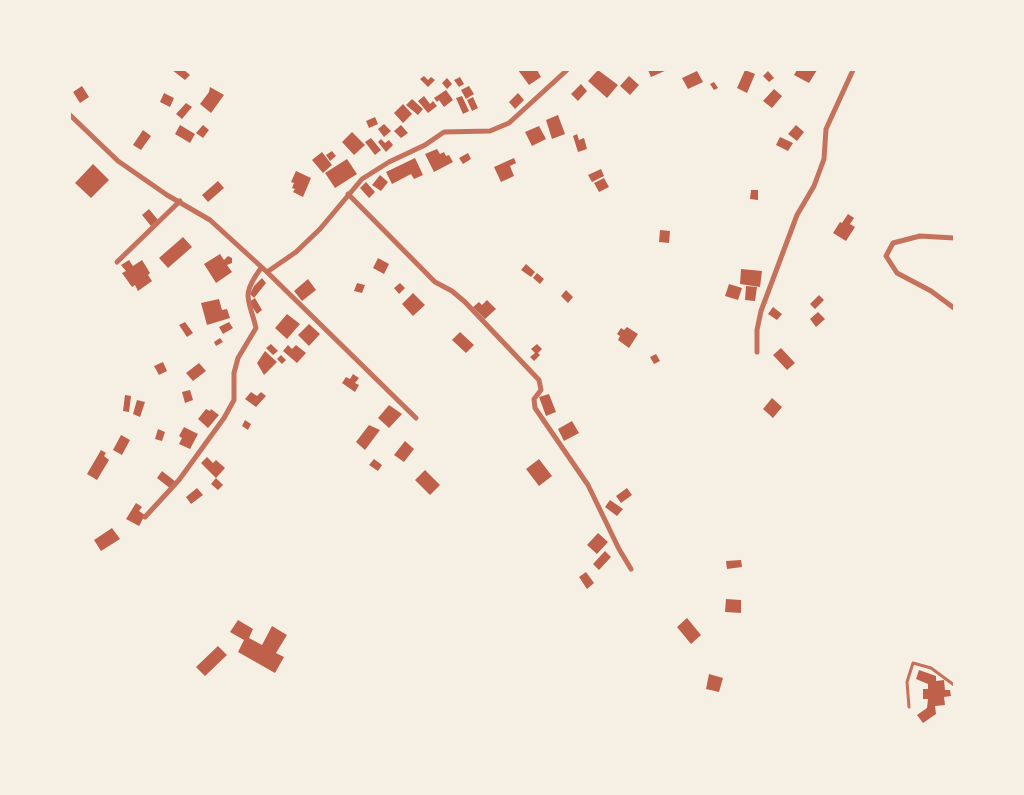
<!DOCTYPE html>
<html>
<head>
<meta charset="utf-8">
<style>
	body { margin:0 }
	#map { position:relative; width:1024px; height:795px; overflow:hidden; background:#f6efe4; font-family:"Public Sans",sans-serif }
	canvas { display:block }
	.frame { position:absolute; inset:0; border:71px solid #f6efe4; pointer-events:none }
</style>
</head>
<body>
<div id="map">
<canvas width="1024" height="795"></canvas>
<div class="frame"></div>
</div>
<script>
const ctx = document.querySelector('canvas').getContext('2d');
ctx.lineJoin = 'round';
function fill(path, color) { ctx.fillStyle = color; ctx.fill(path, 'evenodd'); }
function strokePath(path, color, width, dash) { ctx.strokeStyle = color; ctx.lineWidth = width; ctx.lineCap = dash ? 'butt' : 'round'; ctx.setLineDash(dash || []); ctx.stroke(path); }
fill(new Path2D(`
	M172,70H184L190,75L185,80Z
	M518,70H537L541,77L529,85Z
	M598,70L618,85L607,98L588,81Z
	M648,70H667L651,77Z
	M745,70L755,74L747,93L737,88Z
	M797,70H817L809,83L794,75Z
	M697,71L703,82L688,89L682,78Z
	M768,71L774,78L769,82L763,76Z
	M424,76L428,80L431,77L435,80L428,87L420,79Z
	M629,76L639,85L630,95L620,86Z
	M460,77L464,84L459,87L454,80Z
	M447,78L452,84L447,89L442,83Z
	M714,82L718,88L714,90L710,84Z
	M581,84L587,91L578,101L571,94Z
	M82,86L89,97L80,103L73,92Z
	M469,86L474,94L466,99L461,90Z
	M210,87L224,95L211,113L200,104L209,92Z
	M774,89L782,96L772,108L763,101Z
	M446,90L453,100L444,107L439,100L437,102L434,98Z
	M164,93L174,98L170,107L160,102Z
	M518,93L524,100L515,109L509,102Z
	M424,96L430,104L433,101L437,106L428,113L418,101Z
	M462,96L469,111L463,114L456,98Z
	M473,97L478,108L472,111L467,100Z
	M412,99L423,109L418,115L406,105Z
	M186,103L192,107L182,119L176,114Z
	M403,104L412,114L403,123L394,113Z
	M558,115L565,134L552,139L546,120Z
	M375,117L378,124L369,128L366,121Z
	M384,124L391,131L384,137L378,129Z
	M180,125L195,134L190,143L175,134Z
	M203,125L209,130L203,138L196,133Z
	M401,125L408,133L401,138L394,131Z
	M796,125L804,132L797,141L788,134Z
	M539,126L546,139L532,146L525,132Z
	M143,130L151,136L141,150L133,145Z
	M352,132L365,145L354,155L342,142Z
	M577,134L579,140L584,138L587,149L578,152L573,136Z
	M780,137L793,143L788,151L776,145Z
	M371,138L381,150L375,155L365,142Z
	M381,139L385,143L389,140L393,145L386,152L378,142Z
	M437,149L440,154L444,152L446,156L449,155L453,162L434,172L425,154Z
	M332,151L336,156L330,161L326,155Z
	M322,152L332,165L323,173L312,160Z
	M468,153L471,159L463,164L459,158Z
	M415,158L423,175L414,179L411,174L392,184L386,172Z
	M514,158L516,163L510,166L514,176L501,182L494,167Z
	M347,159L357,174L335,188L325,173Z
	M93,164L109,180L91,198L75,183Z
	M601,169L604,176L592,182L588,175Z
	M296,171L311,178L303,197L293,192L295,189L292,188L294,183L291,182Z
	M380,175L388,182L381,191L372,185Z
	M604,178L609,187L599,192L594,183Z
	M218,181L224,188L208,202L202,195Z
	M366,182L375,192L369,198L360,188Z
	M751,190H758V200L750,199Z
	M149,209L158,220L151,226L142,215Z
	M848,214L854,218L850,224L855,227L846,241L833,233L840,222L842,223Z
	M660,230L670,231L669,243L659,242Z
	M183,237L192,247L168,268L159,258Z
	M220,254L224,260L228,256L232,258V263L227,265L232,272L216,283L204,264Z
	M378,258L389,264L384,274L373,268Z
	M129,260L133,266L142,260L150,273L148,275L152,281L138,291L135,285L132,287L122,273L126,271L121,265Z
	M526,264L535,272L531,277L521,270Z
	M741,269L762,271L760,287L740,284Z
	M537,273L544,279L540,284L533,278Z
	M262,278L266,283L254,298L250,294L254,286Z
	M308,279L316,290L302,301L294,291Z
	M357,283L365,285L362,293L354,291Z
	M400,283L405,288L399,294L394,288Z
	M729,284L742,288L738,300L725,296Z
	M746,286L757,287L755,301L745,300Z
	M566,290L573,297L568,303L561,296Z
	M413,293L425,305L413,316L402,304Z
	M819,295L824,300L815,309L810,304Z
	M255,298L262,310L257,314L249,302Z
	M219,299L222,310L227,309L230,318L207,325L201,303Z
	M487,300L496,309L485,319L473,307L479,302L482,305Z
	M773,307L782,314L777,320L768,314Z
	M818,312L825,319L816,327L810,319Z
	M287,314L300,324L287,339L275,328Z
	M185,322L193,333L187,337L179,325Z
	M229,322L233,328L223,334L219,327Z
	M309,324L320,334L309,346L298,335Z
	M627,327L638,334L629,348L618,340L620,336L617,334L621,328L624,330Z
	M460,332L474,345L466,353L452,340Z
	M220,338L223,342L216,346L214,342Z
	M271,344L278,351L273,355L266,348Z
	M537,344L542,349L538,353L540,355L534,361L530,357L535,353L531,349Z
	M288,345L292,349L296,345L306,353L297,363L283,351Z
	M781,348L795,363L787,370L773,355Z
	M265,351L277,362L264,375L257,363Z
	M656,354L660,361L654,364L650,357Z
	M281,355L286,360L282,364L277,359Z
	M163,362L167,371L159,375L154,366Z
	M199,363L206,371L193,381L186,373Z
	M353,374L359,378L355,383L359,385L355,392L342,383L346,377L350,379Z
	M190,390L193,400L185,403L182,392Z
	M251,392L257,396L261,392L266,396L256,407L245,399Z
	M549,394L556,412L546,416L539,397Z
	M125,395L131,396L129,412L123,411Z
	M772,398L782,407L773,418L763,409Z
	M137,400L145,402L140,417L133,414Z
	M389,405L402,414L389,428L378,418Z
	M206,409L210,411L211,409L219,415L208,428L198,419Z
	M245,420L251,424L248,430L242,426Z
	M572,421L579,433L564,441L558,429Z
	M369,425L380,430L365,450L356,442Z
	M184,427L198,434L190,449L179,444L182,438L179,436Z
	M158,429L165,432L162,441L155,439Z
	M121,435L130,440L122,455L113,450Z
	M405,441L414,449L404,462L394,455Z
	M101,450L106,453L104,456L109,460L97,480L87,474Z
	M207,457L213,463L216,460L225,468L216,478L201,463Z
	M374,459L382,465L378,471L369,465Z
	M539,459L552,476L539,486L526,469Z
	M425,470L440,485L430,495L415,480Z
	M162,471L176,482L171,489L157,478Z
	M216,478L223,485L218,490L211,484Z
	M197,488L203,495L191,504L186,497Z
	M627,488L632,495L621,503L616,496Z
	M610,500L623,509L617,516L605,507Z
	M136,503L142,507L139,511L145,515L139,526L126,519Z
	M112,528L120,539L101,551L94,540Z
	M598,533L608,542L597,554L587,545Z
	M605,551L611,557L599,570L593,564Z
	M741,560L742,567L727,569L726,561Z
	M586,572L594,583L587,589L579,577Z
	M726,599L741,600V613L725,612Z
	M687,618L701,635L691,644L677,627Z
	M238,620L253,629L249,638L262,645L272,626L287,635L276,653L284,657L275,673L238,652L244,640L230,632Z
	M218,646L227,655L205,676L196,667Z
	M919,670L936,676V681L944,680L945,690H950L951,696L944,697L945,705L935,706L936,714L923,723L917,715L927,708L928,699H923V689H928V684L916,679Z
	M709,674L723,678L719,692L706,689Z`), '#bf614a');
strokePath(new Path2D(`
	M909,707L907,682L913,663L931,668L954,685`), '#c5725c', 3);
strokePath(new Path2D(`
	M70,115L118,161L167,195L210,220L267,272L416,418
	M348,194L435,282L452,291L465,302L539,380L541,390L534,399L535,408L588,485L619,549L631,569
	M954,238L920,236L893,243L886,256L897,273L931,291L954,308
	M117,262L180,201
	M267,272L296,252L320,229L362,179L389,162L425,145L444,132L490,131L509,123L567,70
	M757,352V330L761,311L797,215L814,186L824,159L826,129L853,70
	M145,517L179,480L224,418L234,400V373L238,358L256,328C249,298 240,297 261,268`), '#c5725c', 5);
</script>
</body>
</html>
